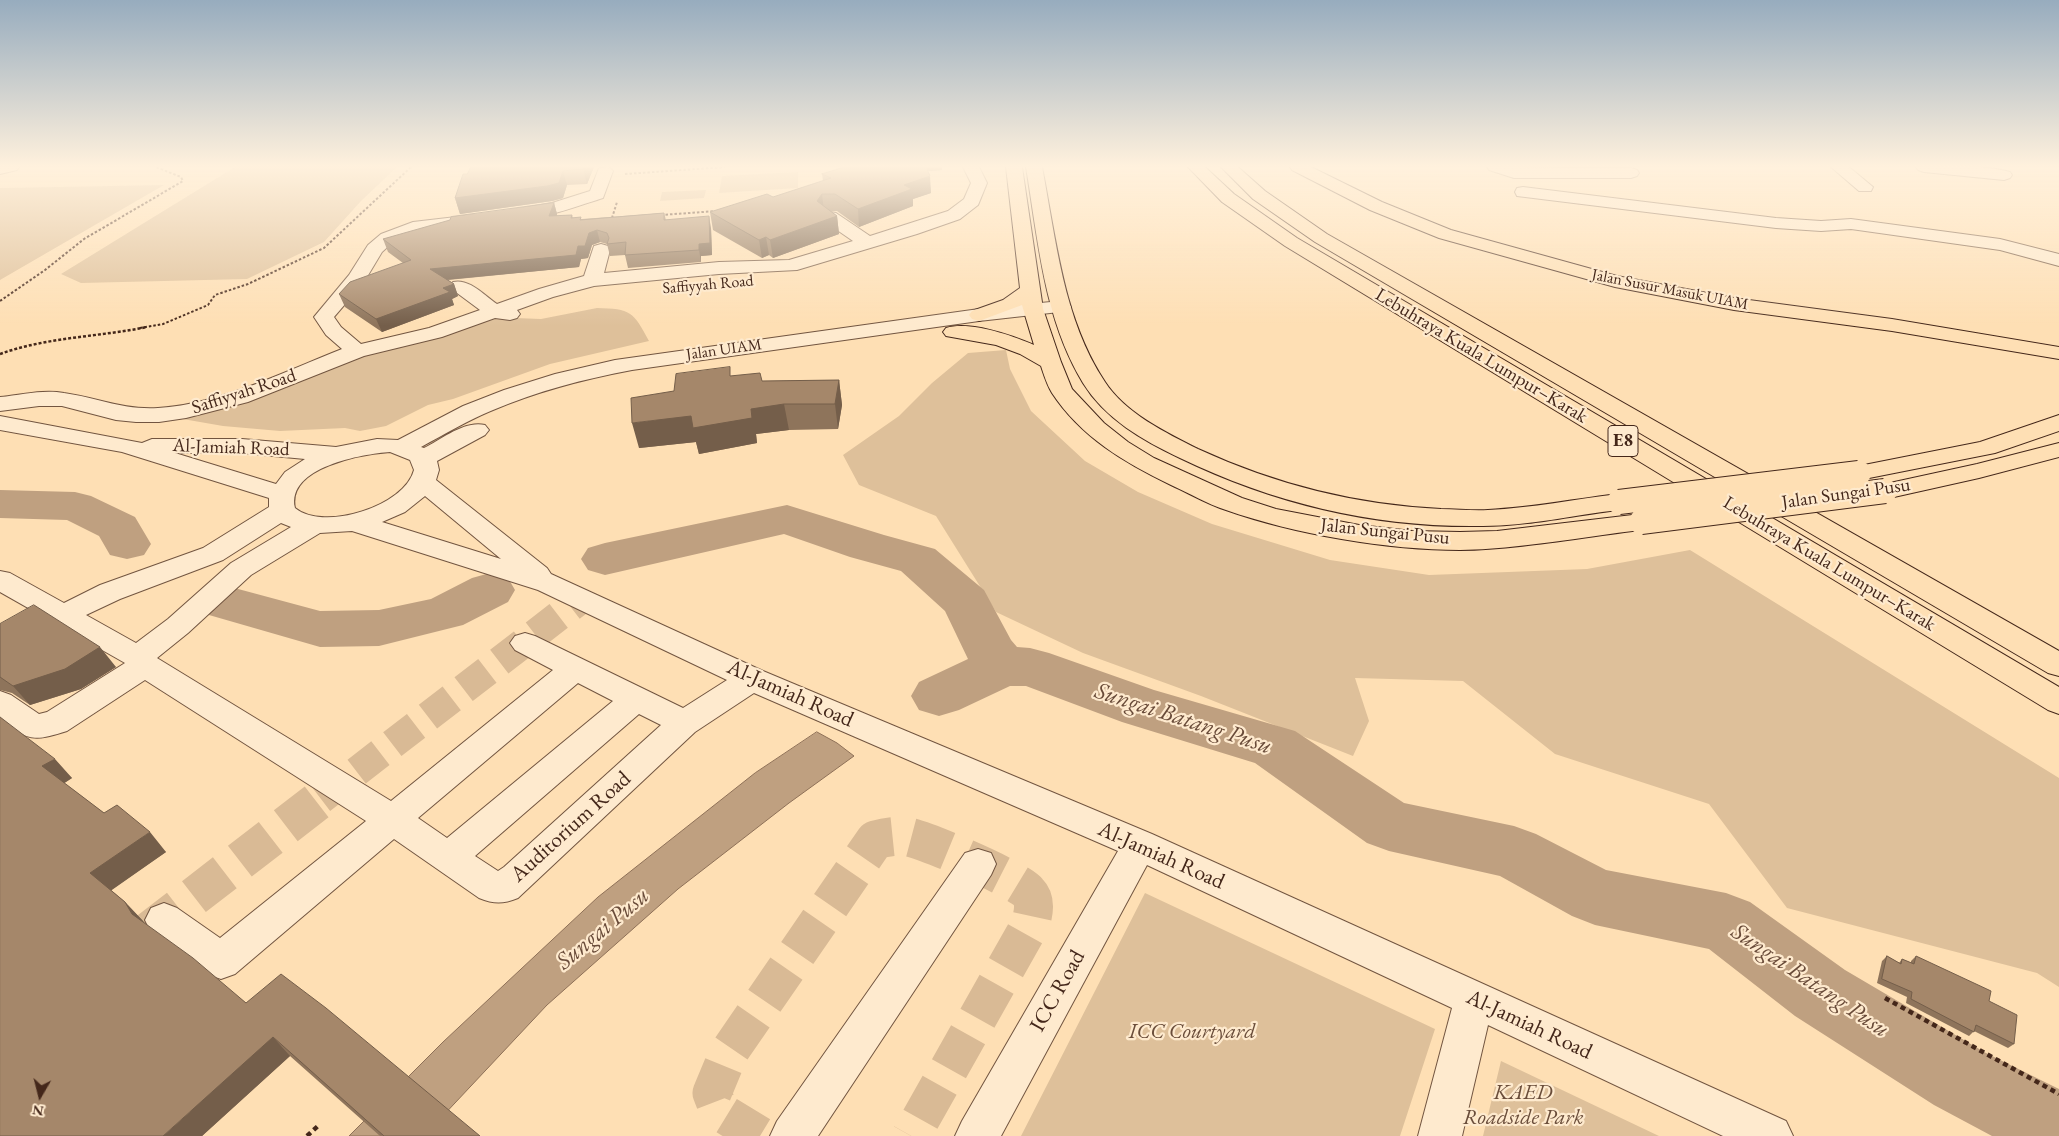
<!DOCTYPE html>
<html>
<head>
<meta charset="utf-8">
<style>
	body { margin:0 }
	#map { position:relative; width:2059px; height:1136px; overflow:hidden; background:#fedfb4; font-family:"EB Garamond",serif }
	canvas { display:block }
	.north { position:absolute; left:15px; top:1071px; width:50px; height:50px; -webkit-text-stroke:4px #feeace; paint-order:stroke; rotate:188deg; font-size:14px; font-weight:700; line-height:20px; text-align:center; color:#44271a }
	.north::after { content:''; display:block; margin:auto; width:18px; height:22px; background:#44271a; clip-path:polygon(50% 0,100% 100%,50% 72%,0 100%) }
</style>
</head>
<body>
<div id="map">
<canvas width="2059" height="1136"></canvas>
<div class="north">N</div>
</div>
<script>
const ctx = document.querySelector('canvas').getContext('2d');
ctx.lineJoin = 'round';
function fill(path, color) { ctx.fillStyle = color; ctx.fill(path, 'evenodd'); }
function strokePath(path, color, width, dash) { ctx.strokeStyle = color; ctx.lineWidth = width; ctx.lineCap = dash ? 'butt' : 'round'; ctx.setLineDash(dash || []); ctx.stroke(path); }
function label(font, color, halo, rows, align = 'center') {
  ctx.font = font + ' "EB Garamond",serif'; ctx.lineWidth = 4.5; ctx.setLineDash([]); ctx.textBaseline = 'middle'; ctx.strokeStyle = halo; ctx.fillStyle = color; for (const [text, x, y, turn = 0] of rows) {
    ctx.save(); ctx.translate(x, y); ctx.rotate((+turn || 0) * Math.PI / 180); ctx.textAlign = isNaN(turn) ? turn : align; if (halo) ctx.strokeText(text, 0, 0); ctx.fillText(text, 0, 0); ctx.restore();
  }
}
fill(new Path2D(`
	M235,167H397L361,201L324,242L247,279L81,283L61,274Z
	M798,172V188L719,193L722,176Z
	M164,185L0,280V188Z
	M706,190L704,198L660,201L662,192Z
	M597,308C631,309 633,311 649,341L550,364L453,399L428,405L386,426L360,431L345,428L280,431L223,426L177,418L358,355L490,317L541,319Z
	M1006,350L1010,369L1031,411L1085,461L1138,492L1212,524L1330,560L1429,575L1587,569L1690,550L2059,778V987L2037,973L1787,908L1709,804L1555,754L1463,681L1355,678L1369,721L1353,756L1201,696L1083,653L996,612L936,516L859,485L843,455L899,416L932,383L968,353Z
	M1145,893L1435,1029L1400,1136H1021Z
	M1501,1061L1659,1136H1483Z`), '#dec09a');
const water = new Path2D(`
	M817,732L837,743L854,756L789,803L678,889L547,1005L424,1136H349L443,1042L598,897L755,773Z`);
fill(water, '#bfa080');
strokePath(water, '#8e7057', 1);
fill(new Path2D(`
	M0,490L75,492L91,496L135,517L151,544L144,555L127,559L110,555L99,536L67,520L0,518Z
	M787,505L884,535L935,549L984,590L1011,640L1017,647L1030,648L1049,653L1154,690L1295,731L1404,803L1514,826L1536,834L1606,870L1726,893L1750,902L1845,970L1986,1053L2059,1089V1136H1992L1934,1105L1795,1016L1709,949L1595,925L1572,916L1500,876L1389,851L1367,843L1255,763L1122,722L1026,686H1010L959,710L939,716L919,710L911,696L919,682L968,659L945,611L901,571L850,557L784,534L605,575L588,570L581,559L588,548L605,543Z
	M490,573L508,578L515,590L508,602L463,625L379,646L320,647L209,615L202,603L209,591L227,586L320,611L379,610L431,599L472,578Z`), '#bfa080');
strokePath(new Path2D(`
	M321,799L582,598`), '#d9ba95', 30, [30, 15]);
strokePath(new Path2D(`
	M148,932L323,797
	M760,1136L719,1111L712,1093L729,1052L875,840C886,837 898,835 909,837C928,841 1017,879 1028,892C1037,901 1033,915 1030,925L911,1136`), '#d9ba95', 39, [39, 19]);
const minor = new Path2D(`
	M0,167H19L17,170L0,174Z
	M609,167L613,171L603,198C580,205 535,223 512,218L509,214L512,210L552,203L590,191L599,168Z
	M963,167H979L987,183L978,205L960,219L917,234L797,270L719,274L594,286L553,297L517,310L520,314L517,318L510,320L495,318L442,337L364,356L248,402L186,418L159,422H136L116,420L62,406H39L0,411V397C21,395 44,389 64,393C99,398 121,410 158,408C218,405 286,371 342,349L326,335L314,317L349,275L368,245L381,234L413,222L473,215L479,216L482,220L479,224L473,225L417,232L393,242L382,252L364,282L334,317L341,327L361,344L429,328L480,310L453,290L450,286L453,282C469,278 484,295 497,304L539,289L584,276L594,246L601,244L608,246L610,250L604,273L719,262L789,260L853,241L824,221L821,217L824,213L830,212L836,213L870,236L948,211L964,199L971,183Z
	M1487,167L1631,168L1637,170L1639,173L1637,176L1631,178H1514L1489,170Z
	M1831,167H1849L1873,187L1871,191H1859Z
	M1916,167C1947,167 1980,164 2010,172L2012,175L2010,178L2004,180L1924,172L1918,170Z
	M1523,187L1776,218L1821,221L1851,219L2000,239L2059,254V266L2000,250L1851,229L1821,231L1776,228L1517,196L1515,192L1517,188Z
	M1061,301L1068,303L1071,307L1068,311L979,321L632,370C584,379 538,391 493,410C468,420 445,434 421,447L424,448C442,439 465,420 485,425L489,430L485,435L437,461L439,470L436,480L547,568L551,574L763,671L1152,834L1786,1121L1793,1136H1723L1488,1025L1462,1136H1418L1452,1008L1147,865L1001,1136H955L962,1121L1118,851L754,693L695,732L518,898C503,904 494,904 479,898L394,839L235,974L221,979L207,974L151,932L145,920L151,908L164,903L177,908L220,938L366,821L145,680L67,731C32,742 30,741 0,719V691L11,695L39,714L47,712L125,663L0,592V571L10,573L64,603L100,585L203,548L269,507V498L122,452L0,430V416L142,443L152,439H242L336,447L377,439L398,440L463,406L504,390L555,374L615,360L979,309ZM390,452L410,460L414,470C405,506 324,532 295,508C286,467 363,454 390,452ZM175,453H242L305,459L285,472L276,484ZM425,496L501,559L382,522L405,512ZM281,523L291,527L231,563L168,619L136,643L86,615L120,599L223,560ZM352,531L538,590L727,680L683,708L535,636L525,633L515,636L510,643L515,650L553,670L391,801L157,658L188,633L251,575L320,533ZM578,683L613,701L447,838L418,818ZM639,714L661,725L504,867L498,871L475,856Z
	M978,849L991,853L996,864L991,875L818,1136H770L777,1121L965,853Z`);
const major = new Path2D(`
	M1006,167H1022L1043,309L1061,362L1072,389L1104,423L1128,442L1154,458L1242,498L1276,509L1359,525L1412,531L1460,532L1497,531L1641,514L1650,516L1654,522L1650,528L1641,530C1581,537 1520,549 1460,550C1388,550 1294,534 1226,510C1207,504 1189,493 1171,485C1125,463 1081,437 1052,393C1047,385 1044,375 1041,366L1020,354L996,345L946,336L943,332L946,328C970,321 1011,335 1034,345L1022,305L979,321L972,319L969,315L972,311L1003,300L1020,288Z
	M1026,167H1042C1056,239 1063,319 1105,382C1125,413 1166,433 1198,449C1276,485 1356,505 1441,509C1457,509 1473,511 1488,510C1532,508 1575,499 1619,494L1628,496L1632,502L1628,508L1619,510C1574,515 1528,526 1483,526C1378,528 1275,504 1180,458C1144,441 1105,419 1083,383C1044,319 1038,240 1026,167Z
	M1290,167H1311L1382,202L1451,230L1617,276L1734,298L1892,319L2059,347V359L1892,331L1734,310L1615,287L1439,238L1370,210L1292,170Z
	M2059,415V431L1995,453L1859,480L1850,478L1847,473L1850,468L1859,466L1980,442Z
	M2059,443V457L1979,478L1885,499L1876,496L1872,491L1876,486L1977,464Z`);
const highway = new Path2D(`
	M1188,167H1205L1234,194L1297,238L2059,687V714L2048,710L1285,246L1222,202Z
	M1221,167H1238L1265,191L1327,234L2059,651V676L2048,673L1315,242L1253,199Z`);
strokePath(minor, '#725540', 2);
strokePath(major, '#44271a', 2);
strokePath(highway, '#44271a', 2);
strokePath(new Path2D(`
	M625,174L725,167
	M661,215L717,211
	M612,218L617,202
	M0,301L45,270L84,239L183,181L181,177L156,167
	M140,328L163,324L208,305L215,295L248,284L324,248L411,167`), '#44271a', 2, [2.5, 2]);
strokePath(new Path2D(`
	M0,354C47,337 98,337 147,327`), '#44271a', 2.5, [3, 2]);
strokePath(new Path2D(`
	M1885,998L2059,1094
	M307,1136L319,1125`), '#44271a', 4.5, [5, 4]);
fill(minor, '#feeace');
fill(major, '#fedfb4');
fill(highway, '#fedfb4');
const majorBridge = new Path2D(`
	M1619,502L1859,473
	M1641,522L1885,491`);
strokePath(majorBridge, '#44271a', 26, []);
strokePath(majorBridge, '#fedfb4', 24);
fill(new Path2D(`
	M594,167L587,184L567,185L563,198L552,201L460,214L455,198L467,174Z
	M845,167H942V170L928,171L931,193L913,199V206L859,227L837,211H831L837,216L839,234L773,258L769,255L762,258L713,230L710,212L773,197L823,181L822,174Z
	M554,203L557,214V216L572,215L573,218L582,219L664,213L666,220L711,228L712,255L701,256V262L628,268L625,255L610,256L607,244L600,242L592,245L588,258L581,259L579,267L448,280L454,284L458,296L452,299L454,305L382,332L345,307L339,294L403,263L388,252L383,239Z
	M731,376L762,381L839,380L842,405L838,429L789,430L756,434L757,443L699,454L696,442L639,448L674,391Z
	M0,624L116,667L81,689L30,705L12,693L0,690Z
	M0,717L72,778L64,783L104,813L166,852L111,890L125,902L143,921L145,924L246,1003L480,1136H380L290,1056L202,1136Z
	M1887,956L1899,963L1902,959L1911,963V961L1916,956L1989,1001L2014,1044L2008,1048L1974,1031L1969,1036L1906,1003L1907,997L1877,983L1882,961Z`), '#8e745b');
fill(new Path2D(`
	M584,167H594L587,184L583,169Z
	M921,167H942V170L921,172Z
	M563,171L567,185L563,198L552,201L460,214L455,198Z
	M930,176L931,193L913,199V206L859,227L858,209L904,185Z
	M822,194L824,211L817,201Z
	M554,203L557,214L552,228L549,216Z
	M709,216L711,228L712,255L701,256V262L699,250V244Z
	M837,216L839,234L773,258L770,240Z
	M597,230L600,242L592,245L588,258L581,259L579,267L434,281L430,269L578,246L589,233Z
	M766,237L769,255L762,258L759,240Z
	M454,284L458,296L452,299L454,305L382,332L376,319L443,288Z
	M839,380L842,405L838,429L835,404Z
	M784,404L789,430L756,434L757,443L699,454L696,442L639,448L632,423Z
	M100,647L116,667L81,689L30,705L13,686Z
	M55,759L72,778L60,786L42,766Z
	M150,832L166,852L109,892L90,873Z
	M125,902L143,921L150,934L132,914Z
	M273,1037L290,1056L202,1136H163Z`), '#745e4a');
const building = new Path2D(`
	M471,167H584L583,169L563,171L559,183L547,186L455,198L463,174H467Z
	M845,167H926L930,176L904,185L912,189L858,209L835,194H822L817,201L837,216L770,240L766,237L759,240L710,212L767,194L773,197L831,178L822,174Z
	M554,203L549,216L572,215L571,218L581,217L580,220L664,213V220L709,216L710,243L699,244V250L625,255L626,242L607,244L609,238L607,233L597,230L589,233L585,246H578L576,255L430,269L454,284L443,288L450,292L376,319L339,294L350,282L411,260L383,239L450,220L451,217Z
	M730,367V376L760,373L762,381L839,380L835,404H784L751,409L752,418L693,428L691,416L632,423L631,398L674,391L676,374Z
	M34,605L100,647L65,669L13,686L0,677V624Z
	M0,717L55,759L42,766L104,813L117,805L150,832L90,873L125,902L132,914L193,958L246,1003L281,974L326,1008L480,1136H384L273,1037L163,1136H0Z
	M1887,956L1901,964L1902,959L1914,964L1916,956L1991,991L1989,1001L2017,1015L2014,1044L1976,1025L1974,1032L1911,999L1912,992L1882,979Z`);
fill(building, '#a5876a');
strokePath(building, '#745e4a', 1);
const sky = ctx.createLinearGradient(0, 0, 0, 326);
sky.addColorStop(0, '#97acbe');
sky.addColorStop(0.51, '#fff1dd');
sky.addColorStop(1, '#fff1dd00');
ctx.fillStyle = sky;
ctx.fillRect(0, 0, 2059, 326);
label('16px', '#44271a', '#feeace', [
	["Saffiyyah Road",708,285,-5],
	["Jalan Susur Masuk UIAM",1670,290,11],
	["Jalan UIAM",724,350,-8]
]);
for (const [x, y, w] of [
	[1623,441,30]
]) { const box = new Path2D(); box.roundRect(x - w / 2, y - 15.5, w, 31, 4); ctx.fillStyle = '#feeace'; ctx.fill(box); strokePath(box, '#44271a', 1); }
label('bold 18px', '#44271a', null, [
	["E8",1623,441]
]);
label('19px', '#44271a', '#feeace', [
	["Lebuhraya Kuala Lumpur–Karak",1481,356,31],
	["Saffiyyah Road",244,392,-18],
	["Al-Jamiah Road",231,448,2],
	["Jalan Sungai Pusu",1846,494,-8],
	["Jalan Sungai Pusu",1385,532,6],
	["Lebuhraya Kuala Lumpur–Karak",1829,564,31]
]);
label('22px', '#44271a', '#feeace', [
	["Al-Jamiah Road",790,694,24],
	["Auditorium Road",571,827,-42],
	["Al-Jamiah Road",1161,856,24],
	["ICC Road",1058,991,-61],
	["Al-Jamiah Road",1529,1025,25]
]);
label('italic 22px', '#6a4d3a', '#feeace', [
	["ICC Courtyard",1192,1032],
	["KAED",1523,1093],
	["Roadside Park",1523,1118]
]);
label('italic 24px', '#694b39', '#feeace', [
	["Sungai Batang Pusu",1183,719,18],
	["Sungai Pusu",603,929,-40],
	["Sungai Batang Pusu",1810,981,34]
]);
</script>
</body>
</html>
